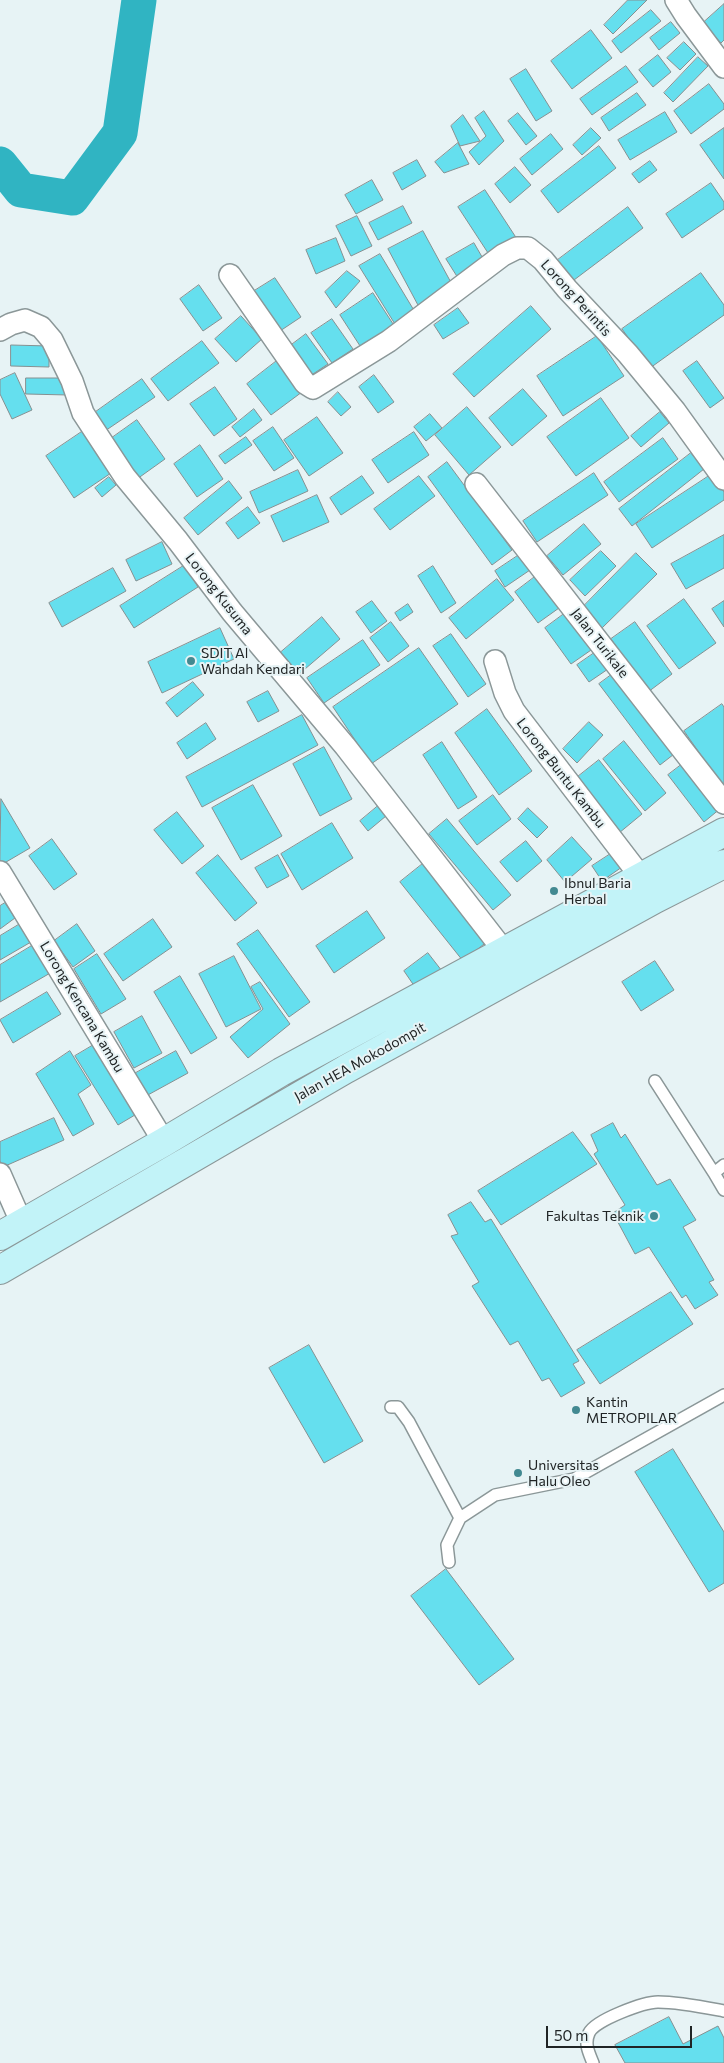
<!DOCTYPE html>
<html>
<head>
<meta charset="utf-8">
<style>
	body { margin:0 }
	#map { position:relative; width:724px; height:2063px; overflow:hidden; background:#e7f3f5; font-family:Commissioner,sans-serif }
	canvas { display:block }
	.scale { position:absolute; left:546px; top:2026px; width:146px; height:22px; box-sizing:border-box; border:2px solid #202425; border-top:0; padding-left:6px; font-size:15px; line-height:18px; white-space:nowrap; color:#202425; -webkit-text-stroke:4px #e7f3f5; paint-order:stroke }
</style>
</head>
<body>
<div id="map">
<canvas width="724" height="2063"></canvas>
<div class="scale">50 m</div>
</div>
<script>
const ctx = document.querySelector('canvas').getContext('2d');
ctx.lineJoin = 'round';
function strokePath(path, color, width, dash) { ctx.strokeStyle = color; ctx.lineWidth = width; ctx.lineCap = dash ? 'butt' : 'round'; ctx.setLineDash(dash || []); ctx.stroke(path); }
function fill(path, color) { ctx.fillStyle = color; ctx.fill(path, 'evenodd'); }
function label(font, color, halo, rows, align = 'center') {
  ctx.font = font + ' Commissioner,sans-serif'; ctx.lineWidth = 4; ctx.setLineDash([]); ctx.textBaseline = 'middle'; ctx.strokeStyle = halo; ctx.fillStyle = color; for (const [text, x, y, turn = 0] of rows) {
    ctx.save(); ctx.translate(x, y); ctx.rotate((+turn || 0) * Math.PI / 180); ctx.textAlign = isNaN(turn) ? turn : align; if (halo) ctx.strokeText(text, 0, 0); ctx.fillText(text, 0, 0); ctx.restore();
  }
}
strokePath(new Path2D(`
	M0,164L21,190L72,198L120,133L139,0`), '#30b4c2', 35);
const building = new Path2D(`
	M628,0H647L613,34L604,25Z
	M724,4V40L721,43L703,23Z
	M651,10L661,21L621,53L612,41Z
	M671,22L680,33L659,50L650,38Z
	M591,30L612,58L572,89L551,61Z
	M684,42L696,54L680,70L667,58Z
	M658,55L671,72L653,87L639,70Z
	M698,57L708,66L673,102L664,93Z
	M626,66L638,82L592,115L580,99Z
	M526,69L552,111L536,121L510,79Z
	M709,84L724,104V109L691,134L674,111Z
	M637,93L646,105L609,131L601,118Z
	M484,111L504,141L479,165L469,152L486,136L475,118Z
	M665,112L677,132L630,160L618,140Z
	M518,113L537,136L526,145L508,121Z
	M463,115L480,141L460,146L451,126Z
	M591,128L601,138L582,155L573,145Z
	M724,128V179L700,145Z
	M551,134L563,149L532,175L520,159Z
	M458,143L469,164L444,173L435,162Z
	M599,146L616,168L558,213L541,191Z
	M417,160L426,176L402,190L393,173Z
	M650,161L657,170L639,183L632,174Z
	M515,167L531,185L510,203L495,184Z
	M372,180L383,200L356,214L345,195Z
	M711,183L724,202V209L682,238L666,214Z
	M485,190L517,239L490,256L458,207Z
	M403,206L412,223L378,240L369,223Z
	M628,207L643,228L570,283L555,262Z
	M357,216L372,246L351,256L336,226Z
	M423,231L454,288L419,307L388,249Z
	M336,238L345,261L316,274L306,250Z
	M474,243L485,262L458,278L446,259Z
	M380,254L418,317L398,329L359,266Z
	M347,271L360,281L336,308L325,292Z
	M701,273L724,305V315L650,368L622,329Z
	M275,278L301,317L277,333L251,293Z
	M199,285L222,318L203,331L180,299Z
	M373,293L395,327L362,349L340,315Z
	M531,306L551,329L474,397L453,374Z
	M458,308L469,323L443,339L434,325Z
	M241,316L262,339L236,362L215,339Z
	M332,319L353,349L332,363L311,333Z
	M306,334L328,364L307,378L286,349Z
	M597,336L624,376L563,416L537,376Z
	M202,341L219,363L168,401L151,379Z
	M11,345L49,346V367L11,366Z
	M278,360L302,392L271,415L247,384Z
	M697,361L724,398L710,408L683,371Z
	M15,373L32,410L12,419L0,394V380Z
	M374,375L394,402L378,413L359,387Z
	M26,378H68V395L26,394Z
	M142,379L155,397L102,433L90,416Z
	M215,387L237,419L214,436L190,404Z
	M523,389L547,416L512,446L489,418Z
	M338,392L351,407L341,416L328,402Z
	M601,398L629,438L576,476L547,437Z
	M467,407L501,447L469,475L435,435Z
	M254,409L262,420L240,437L232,427Z
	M660,412L669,423L641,447L631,436Z
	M430,414L442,428L426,441L414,427Z
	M317,417L343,453L309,476L284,440Z
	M137,420L165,459L137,479L109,440Z
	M273,427L294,458L274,471L253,441Z
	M86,429L114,471L74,498L46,456Z
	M414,432L429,455L388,483L372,460Z
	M246,437L252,445L225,464L219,456Z
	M663,438L678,459L619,502L604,482Z
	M200,445L223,479L197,497L174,464Z
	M691,453L704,469L632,526L619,509Z
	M447,462L512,550L492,565L428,477Z
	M298,470L308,491L259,513L250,492Z
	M594,473L608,495L537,542L523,521Z
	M712,474L724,492V500L652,548L636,524Z
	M362,476L374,493L341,515L330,498Z
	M419,476L435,496L390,530L374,509Z
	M109,477L116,485L102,497L95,488Z
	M229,481L242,498L198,535L184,518Z
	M317,495L329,522L283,542L271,516Z
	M248,507L260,523L238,539L226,523Z
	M584,524L601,544L563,575L547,556Z
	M724,535V568L686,589L671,564Z
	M162,542L172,564L136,581L126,560Z
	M601,551L616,566L585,596L570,580Z
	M522,553L533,568L505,587L495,571Z
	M636,553L657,574L601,629L581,609Z
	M185,565L198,587L134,628L120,606Z
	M433,566L456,603L441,613L418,576Z
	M113,568L126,591L62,627L49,603Z
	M536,576L559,608L538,623L515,592Z
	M497,579L514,600L466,639L449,618Z
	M684,599L716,643L679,669L647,626Z
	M372,601L387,621L371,633L356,612Z
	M724,601V627L712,609Z
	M408,604L413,612L400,621L395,613Z
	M568,611L594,648L571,664L545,628Z
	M322,617L340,639L298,675L280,653Z
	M391,622L409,646L388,662L370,638Z
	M635,622L672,674L648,692L611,639Z
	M220,628L234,659L162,693L148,662Z
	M451,634L486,684L468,697L433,646Z
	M363,640L380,665L324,703L307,678Z
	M419,648L458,704L371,764L333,707Z
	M600,649L611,667L589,682L577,665Z
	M618,670L678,751L660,765L599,684Z
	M193,682L204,695L177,717L166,703Z
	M268,691L279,711L258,722L247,702Z
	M722,704L724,707V788L684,731Z
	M487,709L532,771L499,795L455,733Z
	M302,715L318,745L202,807L186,777Z
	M589,722L603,735L577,763L563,749Z
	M206,723L216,739L187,759L177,743Z
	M624,741L666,793L645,811L603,759Z
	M442,742L477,797L458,809L423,755Z
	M324,747L352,799L320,816L293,764Z
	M599,760L642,814L619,833L575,779Z
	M685,762L721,808L704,822L668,775Z
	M253,785L282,836L241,860L212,808Z
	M493,795L511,819L477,845L459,821Z
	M1,799L30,848L1,865L0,863Z
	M378,806L386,816L368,831L360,821Z
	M528,808L548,827L537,838L518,819Z
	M177,812L204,846L182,864L154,830Z
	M447,819L511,895L493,910L429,834Z
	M332,823L353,858L302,890L281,854Z
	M572,837L592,859L565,882L547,860Z
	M52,839L77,874L54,890L29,856Z
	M526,841L542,861L517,882L500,862Z
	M612,853L622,867L602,881L592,866Z
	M218,855L257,903L235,921L196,873Z
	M278,855L289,876L267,888L255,868Z
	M425,862L489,940L463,961L400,882Z
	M5,903L15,918L0,929V906Z
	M367,911L385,938L334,973L316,946Z
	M153,919L172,947L123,981L104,954Z
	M20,924L31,942L0,960V936Z
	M77,924L95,951L73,967L54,941Z
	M258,930L310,1002L289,1017L237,944Z
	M35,944L52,972L0,1002V965Z
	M428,953L442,971L417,990L404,971Z
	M97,954L126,999L101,1014L74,969Z
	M234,956L261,1009L226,1027L199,974Z
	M655,961L674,990L641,1011L622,982Z
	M180,976L217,1038L191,1054L154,992Z
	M260,982L290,1024L248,1058L230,1037L263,1009L251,987Z
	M47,992L61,1014L13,1043L0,1020Z
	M142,1016L162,1053L134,1068L114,1032Z
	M97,1043L140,1112L118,1125L75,1056Z
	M70,1051L91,1085L78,1094L94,1124L73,1136L36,1074Z
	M176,1051L188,1073L146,1096L134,1074Z
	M54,1118L64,1140L3,1167L0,1161V1142Z
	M613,1123L621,1138L625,1134L657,1185L670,1179L696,1220L683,1227L714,1280L709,1282L718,1295L695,1309L686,1295L682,1298L649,1247L635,1254L613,1213L625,1205L594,1154L598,1151L591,1135Z
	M573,1132L597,1164L501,1225L478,1191Z
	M471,1202L485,1222L491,1219L579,1361L573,1364L585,1383L561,1397L549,1378L542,1381L518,1341L510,1345L472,1286L479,1282L451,1236L458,1234L448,1215Z
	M671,1292L693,1324L600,1384L577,1350Z
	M309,1345L363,1441L324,1463L269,1368Z
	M673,1449L724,1532V1583L709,1592L635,1472Z
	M446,1569L514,1659L479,1685L411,1596Z
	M669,2017L683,2044L718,2026L724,2038V2063H625L615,2045Z`);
fill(building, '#65dfee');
strokePath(building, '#859091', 1);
const lane = new Path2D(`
	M655,1081L714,1173
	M724,1165L714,1173L724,1190
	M391,1407H398L409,1422L460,1518L495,1495L574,1479L724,1395
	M449,1562L447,1545L460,1518
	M593,2063C589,2053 584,2044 589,2033C595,2020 644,2002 658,2002C679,2002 703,2007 724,2011`);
const street = new Path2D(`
	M676,0L686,16L724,67
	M230,275L305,383L313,388L389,341L503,255L517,248H528L543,260L567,289L628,354L675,411L724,479
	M0,330L11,324L25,320L41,327L52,340L72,381L83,413L125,477L178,541L232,612L345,746L504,951
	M476,484L724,803
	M495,661L505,693L514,711L641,877
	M0,872L164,1142
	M0,1174L22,1224`);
const secondary = new Path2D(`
	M0,1236L164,1142L281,1072L724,832
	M0,1270L346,1069L655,899L724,864`);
strokePath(lane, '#8b9798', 14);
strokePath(street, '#8b9798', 24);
strokePath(secondary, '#8b9798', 30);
strokePath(lane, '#fff', 11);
strokePath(street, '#fff', 21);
strokePath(secondary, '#c2f3f8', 28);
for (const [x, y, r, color] of [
	[191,661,5,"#428991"],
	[554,891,5,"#428991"],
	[654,1216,5,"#428991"],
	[576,1410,5,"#428991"],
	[518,1473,5,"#428991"]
]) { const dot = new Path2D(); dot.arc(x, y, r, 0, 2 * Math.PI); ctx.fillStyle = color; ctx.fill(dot); strokePath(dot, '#e7f3f5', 2); }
label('14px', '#202425', '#e7f3f5', [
	["Lorong Perintis",576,298,48],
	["Lorong Kusuma",219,594,52],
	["Jalan Turikale",600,643,52],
	["Lorong Buntu Kambu",561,773,52],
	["Lorong Kencana Kambu",82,1007,59],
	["Jalan HEA Mokodompit",360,1062,-29]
]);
label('14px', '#202425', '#e7f3f5', [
	["SDIT Al",201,653],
	["Wahdah Kendari",201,669],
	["Ibnul Baria",564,883],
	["Herbal",564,899],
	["Fakultas Teknik",644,1216,"right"],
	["Kantin",586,1402],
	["METROPILAR",586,1418],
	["Universitas",528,1465],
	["Halu Oleo",528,1481]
], 'left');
</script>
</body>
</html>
